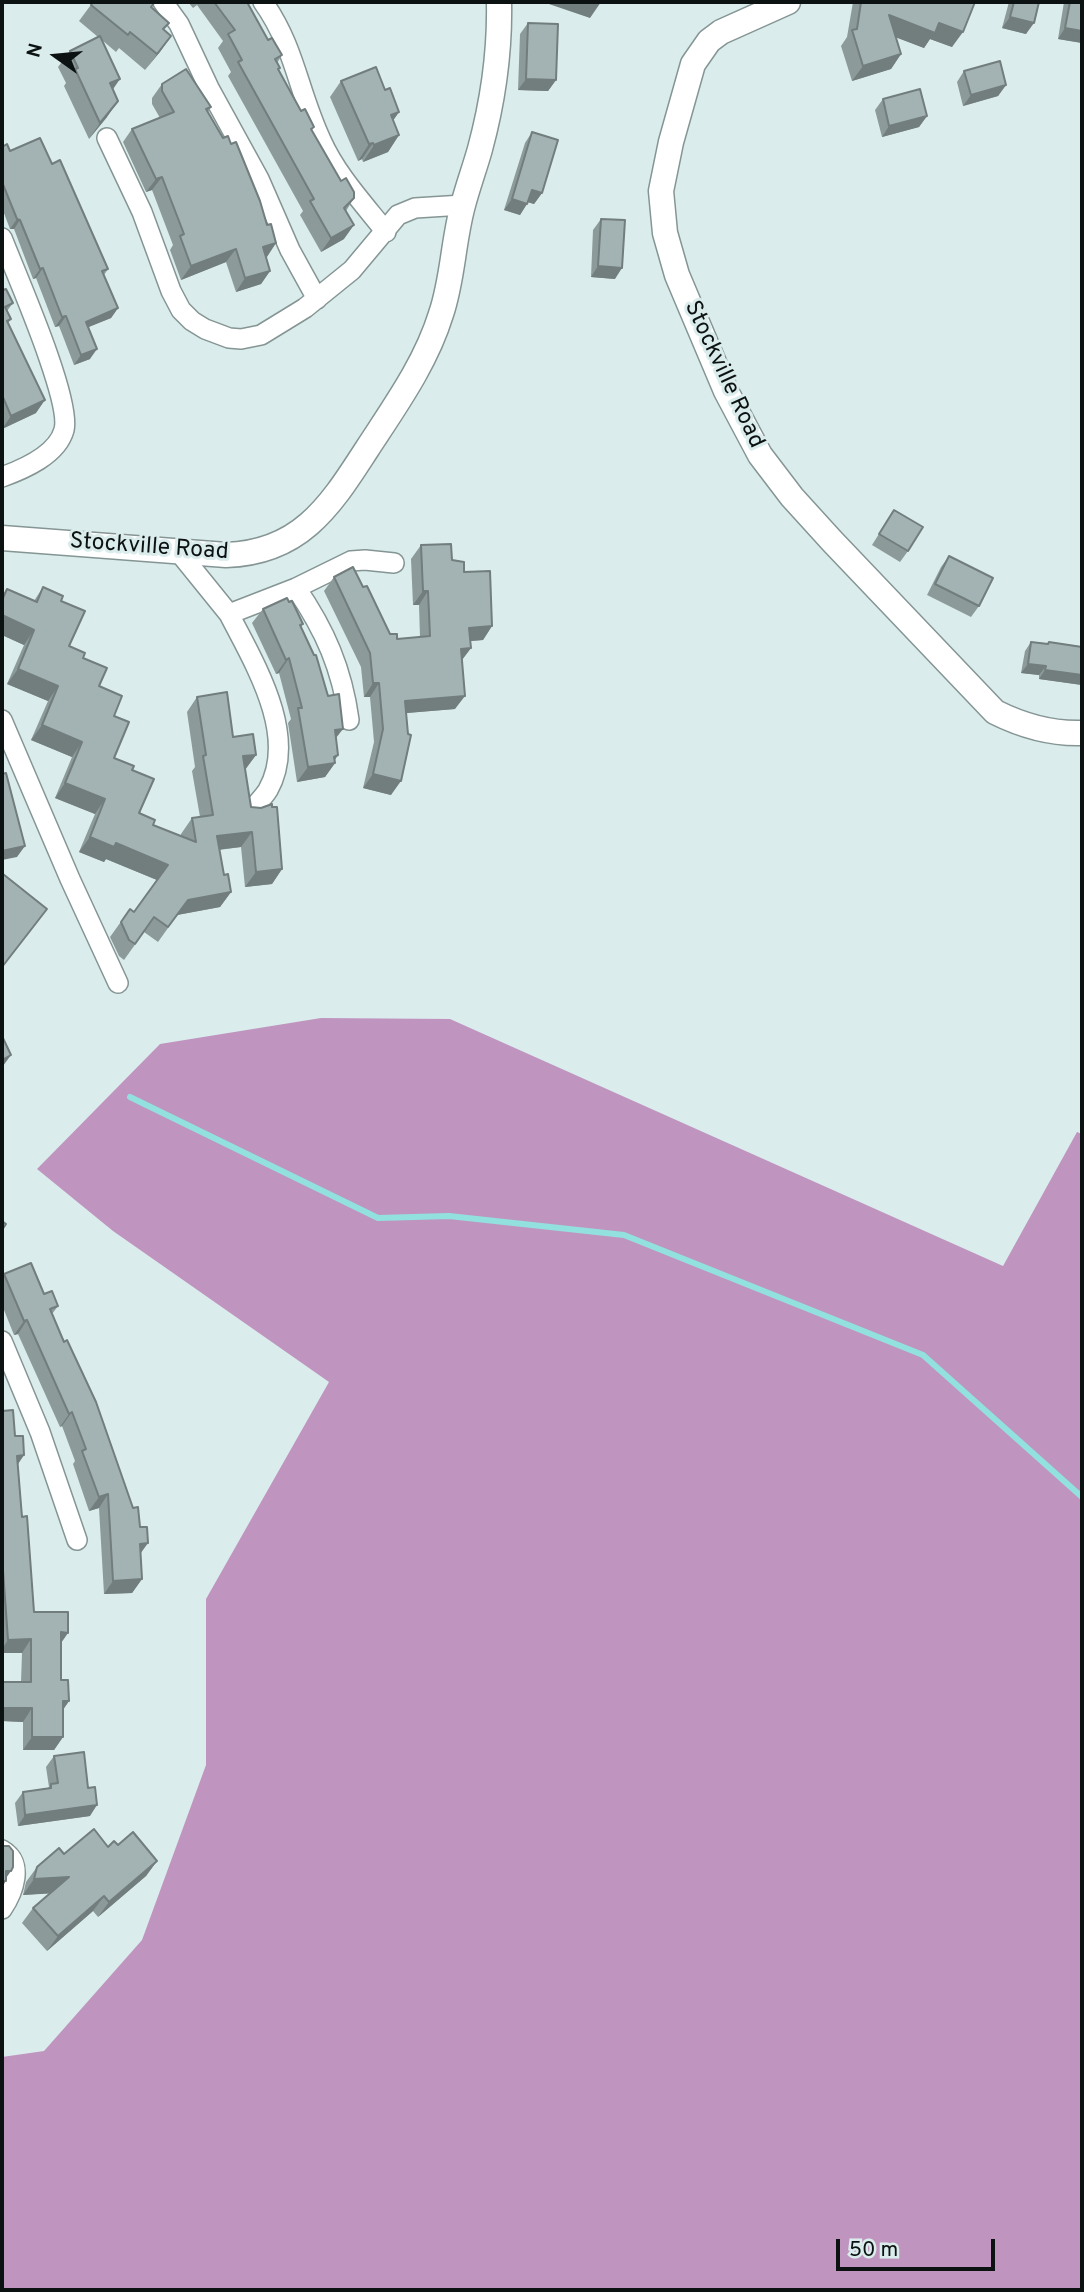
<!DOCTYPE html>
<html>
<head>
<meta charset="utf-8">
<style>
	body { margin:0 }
	#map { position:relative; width:1084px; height:2292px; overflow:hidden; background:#dbecec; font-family:Overpass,sans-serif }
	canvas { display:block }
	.frame { position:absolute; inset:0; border:4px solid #0c1212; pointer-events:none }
	.north { position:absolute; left:21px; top:21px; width:70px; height:70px; -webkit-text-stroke:5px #dbecec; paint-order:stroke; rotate:285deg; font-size:19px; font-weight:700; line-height:28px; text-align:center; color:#0c1212 }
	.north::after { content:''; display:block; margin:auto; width:24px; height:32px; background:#0c1212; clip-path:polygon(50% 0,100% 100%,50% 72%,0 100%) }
	.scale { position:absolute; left:836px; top:2239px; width:159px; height:32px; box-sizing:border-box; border:4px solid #0c1212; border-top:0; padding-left:9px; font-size:21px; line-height:24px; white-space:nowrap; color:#0c1212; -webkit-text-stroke:5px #dbecec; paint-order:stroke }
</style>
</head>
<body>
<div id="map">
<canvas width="1084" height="2292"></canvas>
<div class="frame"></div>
<div class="north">N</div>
<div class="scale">50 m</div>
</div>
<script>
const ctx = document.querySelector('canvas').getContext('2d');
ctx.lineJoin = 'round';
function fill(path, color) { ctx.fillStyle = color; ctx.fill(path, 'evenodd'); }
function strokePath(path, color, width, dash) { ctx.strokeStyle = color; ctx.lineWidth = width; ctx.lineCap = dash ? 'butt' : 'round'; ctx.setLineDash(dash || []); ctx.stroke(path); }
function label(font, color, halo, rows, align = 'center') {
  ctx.font = font + ' Overpass,sans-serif'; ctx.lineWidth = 6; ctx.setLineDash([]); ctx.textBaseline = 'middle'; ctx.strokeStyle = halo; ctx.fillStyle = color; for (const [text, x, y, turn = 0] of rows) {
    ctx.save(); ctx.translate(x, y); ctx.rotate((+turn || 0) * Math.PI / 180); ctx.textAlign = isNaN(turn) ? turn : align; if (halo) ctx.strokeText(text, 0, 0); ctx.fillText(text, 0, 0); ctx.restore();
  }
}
fill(new Path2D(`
	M321,1018L450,1019L1003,1266L1077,1132L1082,1134V2290H2V2057L44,2051L142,1940L206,1765V1599L329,1382L113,1231L37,1169L160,1044Z`), '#bf95c0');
strokePath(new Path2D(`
	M130,1097L378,1218L449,1216L624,1235L923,1355L1082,1497`), '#92e1df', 6);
const minor = new Path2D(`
	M163,2L179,24L209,88L259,179L290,250L317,299
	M263,2C295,47 298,91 321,140C336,174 363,203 386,232
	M107,138L142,212L171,291L181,310L192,321L205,329L229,338L241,339L261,335L305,308L352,270L398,215L415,208L463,205
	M2,238C15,272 72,400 64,430C57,455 24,469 2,477
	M178,551L229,614L296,588L351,561L365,560L394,563
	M296,588C325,630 342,669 349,720
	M229,614C254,663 299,735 268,790C263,798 256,804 251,811
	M2,720L70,879L118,983
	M2,1341L40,1432L77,1540
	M2,1850C25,1863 13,1893 2,1909`);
const tertiary = new Path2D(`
	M788,2L721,32L709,41L693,64L671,142L661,191L665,233L677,275L726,391L760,455L792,497L832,541L995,712C1023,726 1051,734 1082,733
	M2,538L226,555C257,554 285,545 309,524C333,503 350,475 367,449C395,406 426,363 441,314C453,279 453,241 463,205C468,186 475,167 480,149C493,101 500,51 499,2`);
strokePath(minor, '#849594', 22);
strokePath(tertiary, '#849594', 27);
strokePath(minor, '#fff', 19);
strokePath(tertiary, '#fff', 24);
fill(new Path2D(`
	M93,2H155L151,8L164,30L171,36L145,70L119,48L116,52L102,40L113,89L107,117L89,139L64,86L66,83L58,67L70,51L98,37L79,21Z
	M188,2H247L268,40L282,55L277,63L280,68L278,70L301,111L314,127L312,130L341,181L354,198L346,211L344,239L321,252L300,215L303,211L228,76L231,72L218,48L223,41L197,5L193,8Z
	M853,2H975L952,47L930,39L924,48L896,37L901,54L891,69L852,81L841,46L847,37Z
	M1009,2H1039L1026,34L1002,28Z
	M1064,2H1082V43L1058,39Z
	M528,23L556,80L548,91L518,90L520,34Z
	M964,71L1006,85L998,96L963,106L957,82Z
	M341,81L385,90L399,112L393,120L399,135L388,152L363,162L362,159L358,161L330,97Z
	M162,84L211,107L208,112L276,243L266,257L270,271L261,284L236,292L226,262L181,280L170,250L173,245L152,190L146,192L123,142L132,129L160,118L152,104V98Z
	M883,99L927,116L919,127L882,137L875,110Z
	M532,132L542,193L534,204L528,202L520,215L504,210L525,143Z
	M2,147L10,151L52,164L108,269L104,275L118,308L111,318L88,327L90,359L74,365L59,326L55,327L36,278L33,279L14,229H10L2,208Z
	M601,219L615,279L591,277L593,230Z
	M2,287L13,303L7,311L11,319L8,323L36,413L2,429Z
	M894,510L908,551L900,562L872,545Z
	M421,545L452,560L464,572L492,626L483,640L470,641L471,648L462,660L455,709L406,713L391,795L363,788L374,742L370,697H364L361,667L324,591L334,577L363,587L390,634L397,639L420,637L419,605H413L411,559Z
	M949,556L979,606L971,617L927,595L941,567Z
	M43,587L61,601L69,646L83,658L99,686L114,716V758L132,770L139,813L153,825L181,836V834L192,818L200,817L192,771L195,767L187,712L197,697L233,737L256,755L245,769L251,807L282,869L272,884L245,887L241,847L219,850L224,875L231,892L220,907L177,915L158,942L144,932L124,960L119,956L110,937L130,909L134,912L157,880L106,859L104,862L79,852L95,814L55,798L72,757L31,740L48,701L7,684L24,645L2,635V596L7,589L34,601Z
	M263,609L303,624L301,627L336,738L335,763L325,777L297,782L288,723L291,719L279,673L276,674L252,623Z
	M1031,642L1047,644L1049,642L1082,647V685L1039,679V675L1021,673L1025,651Z
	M4,1274L44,1294L58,1306L52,1314L140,1554L142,1579L132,1593L104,1594L99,1508L89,1511L73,1464L75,1461L62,1426L60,1427L18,1334L14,1335L2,1305V1278Z
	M2,1411L24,1455L18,1464L22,1517L34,1612L61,1643V1680L69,1701L63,1710V1737L54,1750H23V1722L2,1721V1682H21L22,1653H2Z
	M54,1756L90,1816L18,1826L15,1803L23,1792L48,1788L49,1787L46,1767Z
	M118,1845L157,1861L146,1876L98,1917L93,1911L47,1951L22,1923L33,1908L50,1893L23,1895L26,1882L37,1867L64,1854Z`), '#8c9a9a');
fill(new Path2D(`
	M543,2H601L590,18Z
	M889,15L939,23L963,32L952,47L930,39L924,48L879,31Z
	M1010,17L1034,23L1026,34L1002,28Z
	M1065,28L1082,31V43L1058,39Z
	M171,36L160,52L145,70L157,54Z
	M901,54L891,69L852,81L863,66Z
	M120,79L109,95L110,83Z
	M526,79L556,80L548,91L518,90Z
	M1006,85L998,96L963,106L971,95Z
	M118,101L107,117L89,139L100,123Z
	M399,112L388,128L391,115Z
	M927,116L919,127L882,137L889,126Z
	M399,135L388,152L363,162L374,145Z
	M373,143L362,159L358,161L369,144Z
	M162,177L152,190L146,192L156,179Z
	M532,190L542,193L534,204L524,201Z
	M512,199L527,204L520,215L504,210Z
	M17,219L20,220L14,229H10Z
	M354,225L344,239L321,252L331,238Z
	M276,243L267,257L253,261L263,247Z
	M236,249L226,262L181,280L191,266Z
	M598,266L622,268L615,279L591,277Z
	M43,268L36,278L33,279L40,269Z
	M270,271L261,284L236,292L245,278Z
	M118,308L111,318L79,331L86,322Z
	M66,316L59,326L55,327L62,317Z
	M97,349L90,359L74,365L81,355Z
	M45,400L36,413L2,429L11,416Z
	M423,591H428L419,605H413Z
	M2,615L34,630L24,645L2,635Z
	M492,626L483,640L459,642L469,628Z
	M471,648L461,661V649Z
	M289,658L279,673L276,674L286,660Z
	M1028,664L1046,666L1039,675L1021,673Z
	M18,669L58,686L48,701L7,684Z
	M1045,670L1082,675V685L1039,679Z
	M373,683H379L370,697H364Z
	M465,696L455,709L395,714L405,701Z
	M42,725L82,742L72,757L31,740Z
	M343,729L332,743L335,730Z
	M256,755L245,770L243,756Z
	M338,755L333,763H335L325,777L297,782L308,767Z
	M373,774L401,781L391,795L363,788Z
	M65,783L105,799L95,814L55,798Z
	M252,832L241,847L206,851L217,836Z
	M90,837L116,843L168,865L157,880L106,859L104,862L79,852Z
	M25,846L17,857L2,860V851Z
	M282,869L272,884L245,887L256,872Z
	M231,892L220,907L177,915L158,942L188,900Z
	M11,1055L3,1066L2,1067V1060Z
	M27,1320L18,1334L14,1335L24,1321Z
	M72,1412L62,1426L60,1427L69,1414Z
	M24,1455L15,1468L17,1456Z
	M108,1494L99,1508L89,1511L99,1497Z
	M148,1543L138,1557L140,1544Z
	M142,1579L132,1593L104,1594L113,1581Z
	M61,1632L68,1633L59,1646Z
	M31,1639L22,1653H2V1649L8,1640Z
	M63,1701H69L59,1715Z
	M2,1708H32L23,1722L2,1721Z
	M32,1737H63L54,1750H23Z
	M97,1805L90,1816L18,1826L25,1815Z
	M157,1861L146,1876L98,1917L109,1902Z
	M6,1871H11L4,1881H6L2,1887V1877Z
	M69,1877L58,1893L23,1895L34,1879Z
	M104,1896L93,1911L47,1951L58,1936Z`), '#727d7d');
const building = new Path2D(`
	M93,2H155L151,7L169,23L163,29L171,36L157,54L130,32L128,35L91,5Z
	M214,2H247L268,40L272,38L282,55L275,59L280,68L278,69L301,111L305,109L314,127L311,129L341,181L346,178L354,192V198L344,208L354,225L331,238L310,201L314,199L238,62L242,60L228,34L235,30Z
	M861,2H975L963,32L939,23L935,33L889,15L901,54L863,66L852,30L857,29Z
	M1014,2H1039L1034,23L1010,17Z
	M1070,2H1082V31L1065,28Z
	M528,23L558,24L556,80L526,79Z
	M100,36L120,79L110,83L118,101L100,123L75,69L78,68L70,51Z
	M1000,61L1006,85L971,95L964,71Z
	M376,67L385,90L390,88L399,112L391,115L399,135L374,145L373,143L369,144L341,81Z
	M186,69L211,107L206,109L223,138L228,136L231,144L236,142L260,201L267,225L271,224L276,243L263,247L270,271L245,278L236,249L191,266L180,236L184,234L162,177L156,179L132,129L174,112L162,91V84Z
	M920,89L927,116L889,126L883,99Z
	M532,132L558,140L542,193L532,190L527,204L512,199Z
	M40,138L52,164L60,160L108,269L102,271L118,308L86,322L97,349L81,355L66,316L62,317L43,268L40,269L20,220L17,219L2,182V147L7,144L10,151Z
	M601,219L625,220L622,268L598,266Z
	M2,287L3,290L6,289L13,303L5,307L11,319L7,321L45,400L11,416L2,395Z
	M894,510L923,527L908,551L879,534Z
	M451,544L452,560L464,562V572L490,571L492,626L469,628L471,648L461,649L465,696L405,701L408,734L411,735L401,781L373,774L383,729L379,683H373L370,653L334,577L353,567L363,587L367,586L390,634H397V639L430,636L428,591H423L421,545Z
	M949,556L993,578L979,606L935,584Z
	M43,587L63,596L61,601L85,611L69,646L85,653L83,658L107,668L99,686L122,696L114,716L129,722L114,758L134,766L132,770L154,779L139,813L155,820L153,825L196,842L192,818L213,815L203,756L206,755L197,697L227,692L233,737L253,734L256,755L243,756L251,807L261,808L272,804V807H277L282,869L256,872L252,832L217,836L224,875L228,874L231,892L188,900L168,927L154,917L135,944L129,940L121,922L130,909L134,912L168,865L116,843L114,847L90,837L105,799L65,783L82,742L42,725L58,686L18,669L34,630L2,615V600L7,589L37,602Z
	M287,598L289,602L292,601L303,624L300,625L314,655H316L328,696L339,694L343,729L335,730L338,755L334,757L335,763L308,767L298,708H302L289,658L286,660L263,609Z
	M1031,642L1048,644L1049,642L1082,647V675L1045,670L1046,666L1028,664Z
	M6,773L25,846L2,851V774Z
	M3,874L47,909L2,967V876Z
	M2,1036L11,1055L2,1060Z
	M2,1221L6,1224L2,1230Z
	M31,1263L44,1294L52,1291L58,1306L50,1309L64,1342L67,1340L96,1402L133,1508L138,1507L140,1527H147L148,1543L140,1544L142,1579L113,1581L108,1494L99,1497L82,1451L86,1449L72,1412L69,1414L27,1320L24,1321L4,1274Z
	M13,1410L15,1436H23L24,1455L17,1456L22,1517L27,1516L34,1612H68V1633L61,1632V1680H68L69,1701H63V1737H32V1708H2V1682H31V1639L8,1640L2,1556V1411Z
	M84,1752L88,1788L95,1787L97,1805L25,1815L23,1792L51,1788V1784L58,1783L54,1756Z
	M94,1829L108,1847L114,1841L118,1845L133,1832L157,1861L109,1902L104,1896L58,1936L33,1908L69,1877L34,1879L37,1867L59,1848L64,1854Z
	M2,1846H9L13,1851V1867L11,1871H6V1881H2Z`);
fill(building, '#a3b3b3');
strokePath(building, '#727d7d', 2);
label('23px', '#0c1212', '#dbecec', [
	["Stockville Road",723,375,65],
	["Stockville Road",149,548,4]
]);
</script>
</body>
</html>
